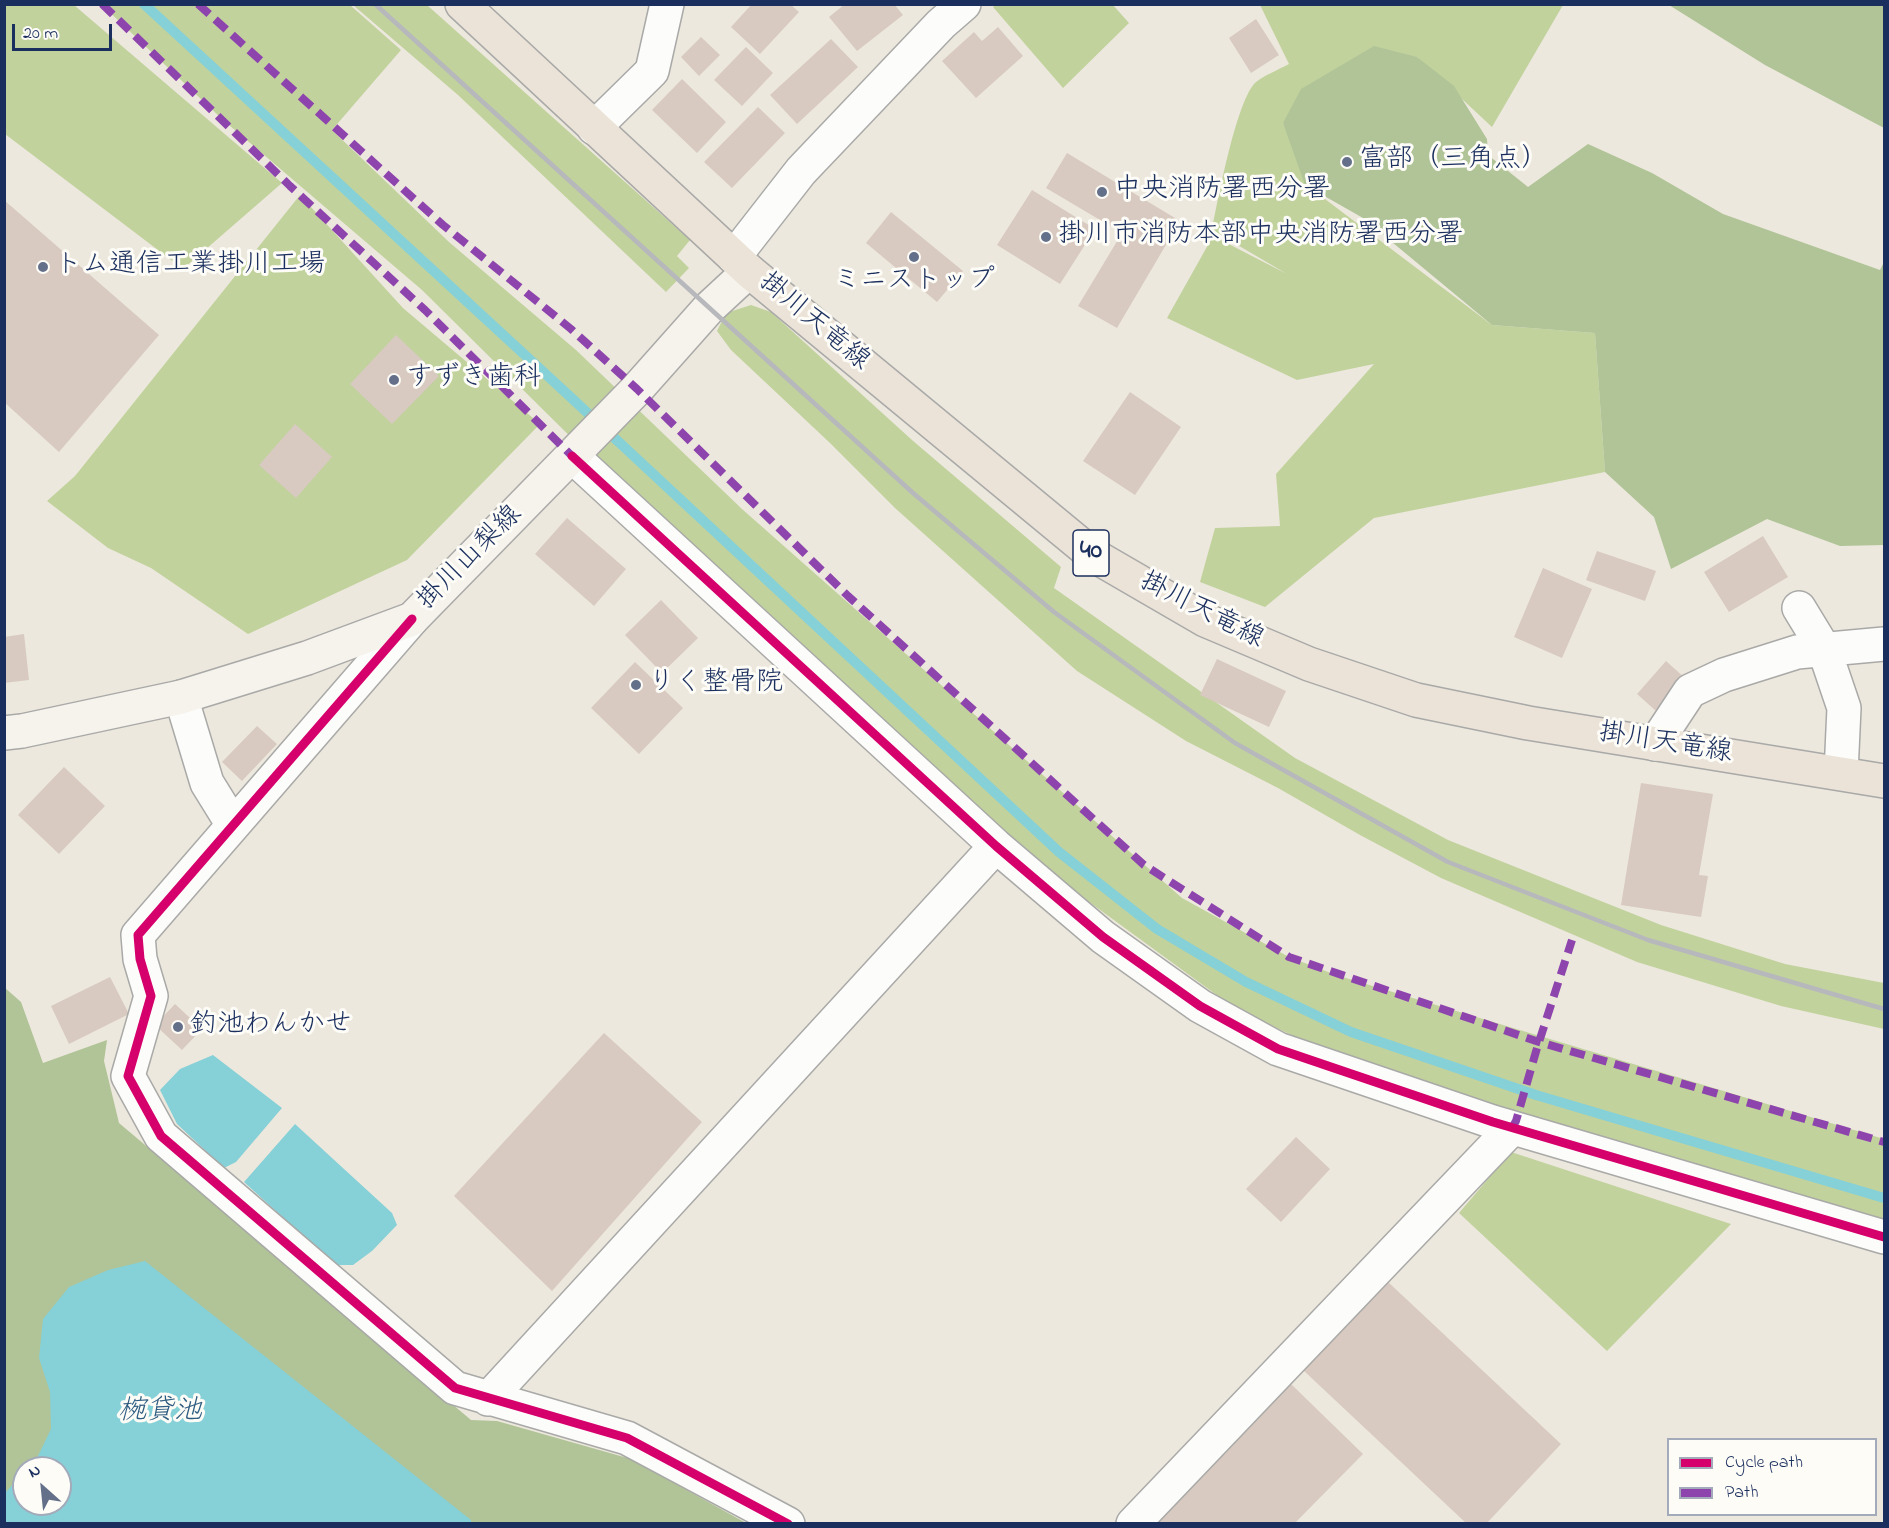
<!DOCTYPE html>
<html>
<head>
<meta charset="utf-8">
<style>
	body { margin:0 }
	#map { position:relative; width:1889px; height:1528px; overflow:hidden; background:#ede8dd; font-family:"Indie Flower",sans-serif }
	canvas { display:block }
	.frame { position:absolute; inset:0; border:6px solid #1b2f5e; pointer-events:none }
	.legend { position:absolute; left:1667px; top:1438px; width:210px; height:78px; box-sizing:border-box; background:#fdfcf7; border:2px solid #a3aaba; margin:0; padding:8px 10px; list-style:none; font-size:18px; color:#1b2f5e }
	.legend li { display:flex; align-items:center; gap:12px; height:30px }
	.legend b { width:30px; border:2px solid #a3aaba }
	.north { position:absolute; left:12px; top:1456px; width:60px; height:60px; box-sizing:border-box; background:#fdfcf7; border:2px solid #a3aaba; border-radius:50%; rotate:333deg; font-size:16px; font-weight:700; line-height:24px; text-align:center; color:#1b2f5e }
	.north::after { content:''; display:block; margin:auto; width:21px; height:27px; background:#64708a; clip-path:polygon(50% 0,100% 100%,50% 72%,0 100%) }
	.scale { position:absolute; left:12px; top:24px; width:100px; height:27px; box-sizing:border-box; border:3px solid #1b2f5e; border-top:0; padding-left:8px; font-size:18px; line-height:21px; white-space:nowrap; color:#1b2f5e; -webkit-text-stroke:4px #fdfcf7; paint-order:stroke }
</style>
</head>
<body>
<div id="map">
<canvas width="1889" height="1528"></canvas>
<div class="frame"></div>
<ul class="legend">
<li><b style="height:8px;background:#d6006c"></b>Cycle path</li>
<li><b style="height:8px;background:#8e44ad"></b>Path</li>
</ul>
<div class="north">N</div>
<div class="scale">20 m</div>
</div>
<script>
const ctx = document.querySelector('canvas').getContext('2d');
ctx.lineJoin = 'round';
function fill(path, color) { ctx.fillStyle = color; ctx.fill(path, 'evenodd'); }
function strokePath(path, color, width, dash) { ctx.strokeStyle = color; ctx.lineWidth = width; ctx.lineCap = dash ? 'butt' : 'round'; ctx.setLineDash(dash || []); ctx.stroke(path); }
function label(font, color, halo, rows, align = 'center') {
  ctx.font = font + ' "Indie Flower","Klee One",sans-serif'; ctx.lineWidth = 6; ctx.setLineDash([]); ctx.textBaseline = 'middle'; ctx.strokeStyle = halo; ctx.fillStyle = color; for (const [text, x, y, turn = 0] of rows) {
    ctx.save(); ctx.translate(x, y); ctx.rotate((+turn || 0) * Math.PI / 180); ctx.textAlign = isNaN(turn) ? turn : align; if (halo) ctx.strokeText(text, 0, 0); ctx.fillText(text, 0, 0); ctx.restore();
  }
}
fill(new Path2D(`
	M997,4L1113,5L1129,23L1063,88L993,7Z
	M4,5H74L282,183L183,269L5,134Z
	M102,5H350L401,50L332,130L449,242L576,350L742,509L1182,898L1289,957L1336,975L1884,1139V1219L1499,1108L1335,1056L1233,1007L1007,842L601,467L422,290L222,119Z
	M353,5H427L690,240L677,256L689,268L666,292L458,95Z
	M1260,5H1563L1492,127L1417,57L1283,123L1313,190L1492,325L1595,333L1605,472L1374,518L1265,607L1200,582L1215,528L1280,526L1276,474L1374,364L1297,380L1167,318L1213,236L1287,274L1212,230C1217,203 1237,98 1256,82C1265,75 1278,70 1289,64Z
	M300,195L403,308L540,424L407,560L248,634L151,568L108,548L47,501L75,476Z
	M751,305L771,312L912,440L1061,567L1054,588L1295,758L1448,840L1661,925L1785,964L1884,983V1029L1781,1006L1637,962L1441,878L1360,835L1278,788L1186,741L1077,671L895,508L830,443L731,350L717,331L726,313Z
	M1511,1152L1731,1224L1607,1351L1459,1213Z`), '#c1d29d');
fill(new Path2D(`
	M1669,5H1884V128L1765,65Z
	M1374,46L1417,57L1454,86L1487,139L1488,155L1528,187L1588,144L1652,173L1723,214L1880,270L1884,262V545L1840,546L1767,519L1671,569L1654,517L1605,472L1595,333L1492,325L1363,218L1305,185L1283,123L1301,89Z
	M4,987L21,1002L43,1063L107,1040L104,1061L119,1123L471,1420L497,1421L631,1459L746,1523H5ZM24,1468H60V1504H24Z`), '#b0c497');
fill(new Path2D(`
	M213,1055L282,1108L236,1162L224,1168L177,1124L160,1090L180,1069Z
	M295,1124L392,1213L397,1225L372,1251L353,1265H335L244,1182Z
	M145,1261L471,1520V1523H5V1493L24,1472V1504H60V1468H28L36,1460L51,1429L50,1392L39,1358L43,1319L69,1287L108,1270Z`), '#86d0d7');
strokePath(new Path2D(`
	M144,4L564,391L1059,852L1157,929L1246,982L1351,1032L1536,1095L1884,1198`), '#86d0d7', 10);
fill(new Path2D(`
	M752,4H790L799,12L760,54L731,27Z
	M845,4H894L903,15L857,51L829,17Z
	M1256,19L1279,55L1251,73L1229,38Z
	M998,27L1023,56L976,98L942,61L974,32L982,41Z
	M701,37L720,55L699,76L681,57Z
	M831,39L858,67L797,124L770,95Z
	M746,47L773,73L742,106L714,80Z
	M682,79L726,122L697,153L652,110Z
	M758,107L785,133L732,188L704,162Z
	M1067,153L1180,221L1117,328L1078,306L1122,233L1046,188Z
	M1032,190L1095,229L1060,284L997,245Z
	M4,200L159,335L59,452L4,402Z
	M891,212L963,271L937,302L866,243Z
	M396,335L439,376L392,424L350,384Z
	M1130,392L1181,427L1135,495L1083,461Z
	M295,424L332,457L296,498L259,465Z
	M567,518L626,569L594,606L535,554Z
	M1763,536L1788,577L1729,612L1704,572Z
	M1597,551L1656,571L1645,601L1586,580Z
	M1543,568L1592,589L1562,658L1514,637Z
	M661,600L698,638L662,673L625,635Z
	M24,634L29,680L4,683V637Z
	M1217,659L1286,691L1269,727L1200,695Z
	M1666,661L1685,678L1656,711L1637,694Z
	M635,662L683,708L639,754L591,708Z
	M257,726L277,744L242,781L222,762Z
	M64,767L105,806L59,854L18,815Z
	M1641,783L1713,794L1699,875L1708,876L1701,917L1621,905Z
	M110,977L129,1014L69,1044L51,1006Z
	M175,1004L202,1029L182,1050L155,1025Z
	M604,1033L702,1122L552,1291L454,1196Z
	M1296,1137L1330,1169L1281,1222L1246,1189Z
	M1387,1281L1561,1444L1486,1524H1467L1303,1370Z
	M1291,1384L1363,1454L1294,1524H1152Z`), '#d8cac0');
const minor = new Path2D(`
	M594,128L652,71L667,4
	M734,257L801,171L941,24L964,4
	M572,456L996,846L1103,937L1200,1006L1278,1049L1493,1122L1884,1237
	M1799,608L1824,649L1844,708L1841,773
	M412,619L138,935L140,959L151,996L128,1076L161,1136L455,1388L627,1438L788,1524
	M181,697L207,783L233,825
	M1655,744L1690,691L1724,675L1797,652L1884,644
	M488,1399L996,846
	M1133,1524L1512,1128`);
const secondary = new Path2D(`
	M4,733L22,731L181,697L307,658L412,619L637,389L709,308L749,271`);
const primary = new Path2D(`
	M462,4L749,271L1093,555L1205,620L1309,664L1416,700L1528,723L1884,781`);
strokePath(minor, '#a9a9a8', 36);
strokePath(secondary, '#a9a9a8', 36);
strokePath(primary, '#a9a9a8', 36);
strokePath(minor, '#fcfcfa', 33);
strokePath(secondary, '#f6f2ec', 33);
strokePath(primary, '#ebe3d8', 33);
strokePath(new Path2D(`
	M375,4L913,493L1054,612L1235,743L1448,862L1648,940L1884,1009`), '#b7b8bc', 4.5);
strokePath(new Path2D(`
	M102,4L290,186L425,310L572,456
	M198,4L443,225L571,329L637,389L848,596L1144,865L1289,957L1539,1042L1884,1142
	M1512,1128L1516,1121L1537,1048L1572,940`), '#8e44ad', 8, [15, 8]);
strokePath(new Path2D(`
	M572,456L996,846L1103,937L1200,1006L1278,1049L1493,1122L1884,1237
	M412,619L138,935L140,959L151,996L128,1076L161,1136L455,1388L627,1438L788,1524`), '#d6006c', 9);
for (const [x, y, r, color] of [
	[1347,162,6,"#64708a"],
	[1102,192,6,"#64708a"],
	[1046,237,6,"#64708a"],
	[914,257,6,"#64708a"],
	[43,267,6,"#64708a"],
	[394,380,6,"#64708a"],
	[636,685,6,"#64708a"],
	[178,1027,6,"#64708a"]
]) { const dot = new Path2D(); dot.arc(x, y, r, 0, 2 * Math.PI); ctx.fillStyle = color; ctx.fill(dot); strokePath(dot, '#fdfcf7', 2); }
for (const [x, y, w] of [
	[1091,553,36]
]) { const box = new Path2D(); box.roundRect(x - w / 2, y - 23, w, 46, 4.5); ctx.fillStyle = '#fdfcf7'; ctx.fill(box); strokePath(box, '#1b2f5e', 1.5); }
label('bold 26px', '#1b2f5e', null, [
	["40",1091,553]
]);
label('27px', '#1b2f5e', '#fdfcf7', [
	["富部（三角点）",1359,162],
	["中央消防署西分署",1114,192],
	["掛川市消防本部中央消防署西分署",1058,237],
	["トム通信工業掛川工場",55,267],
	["ミニストップ",914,283,"center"],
	["すずき歯科",406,380],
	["りく整骨院",648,685],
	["釣池わんかせ",190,1027]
], 'left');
label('27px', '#1b2f5e', '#fdfcf7', [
	["掛川天竜線",813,323,40],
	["掛川山梨線",471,559,-45],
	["掛川天竜線",1201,612,27],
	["掛川天竜線",1665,745,9]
]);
label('italic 28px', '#2e5c81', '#fdfcf7', [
	["椀貸池",160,1413]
]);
</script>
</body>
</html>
